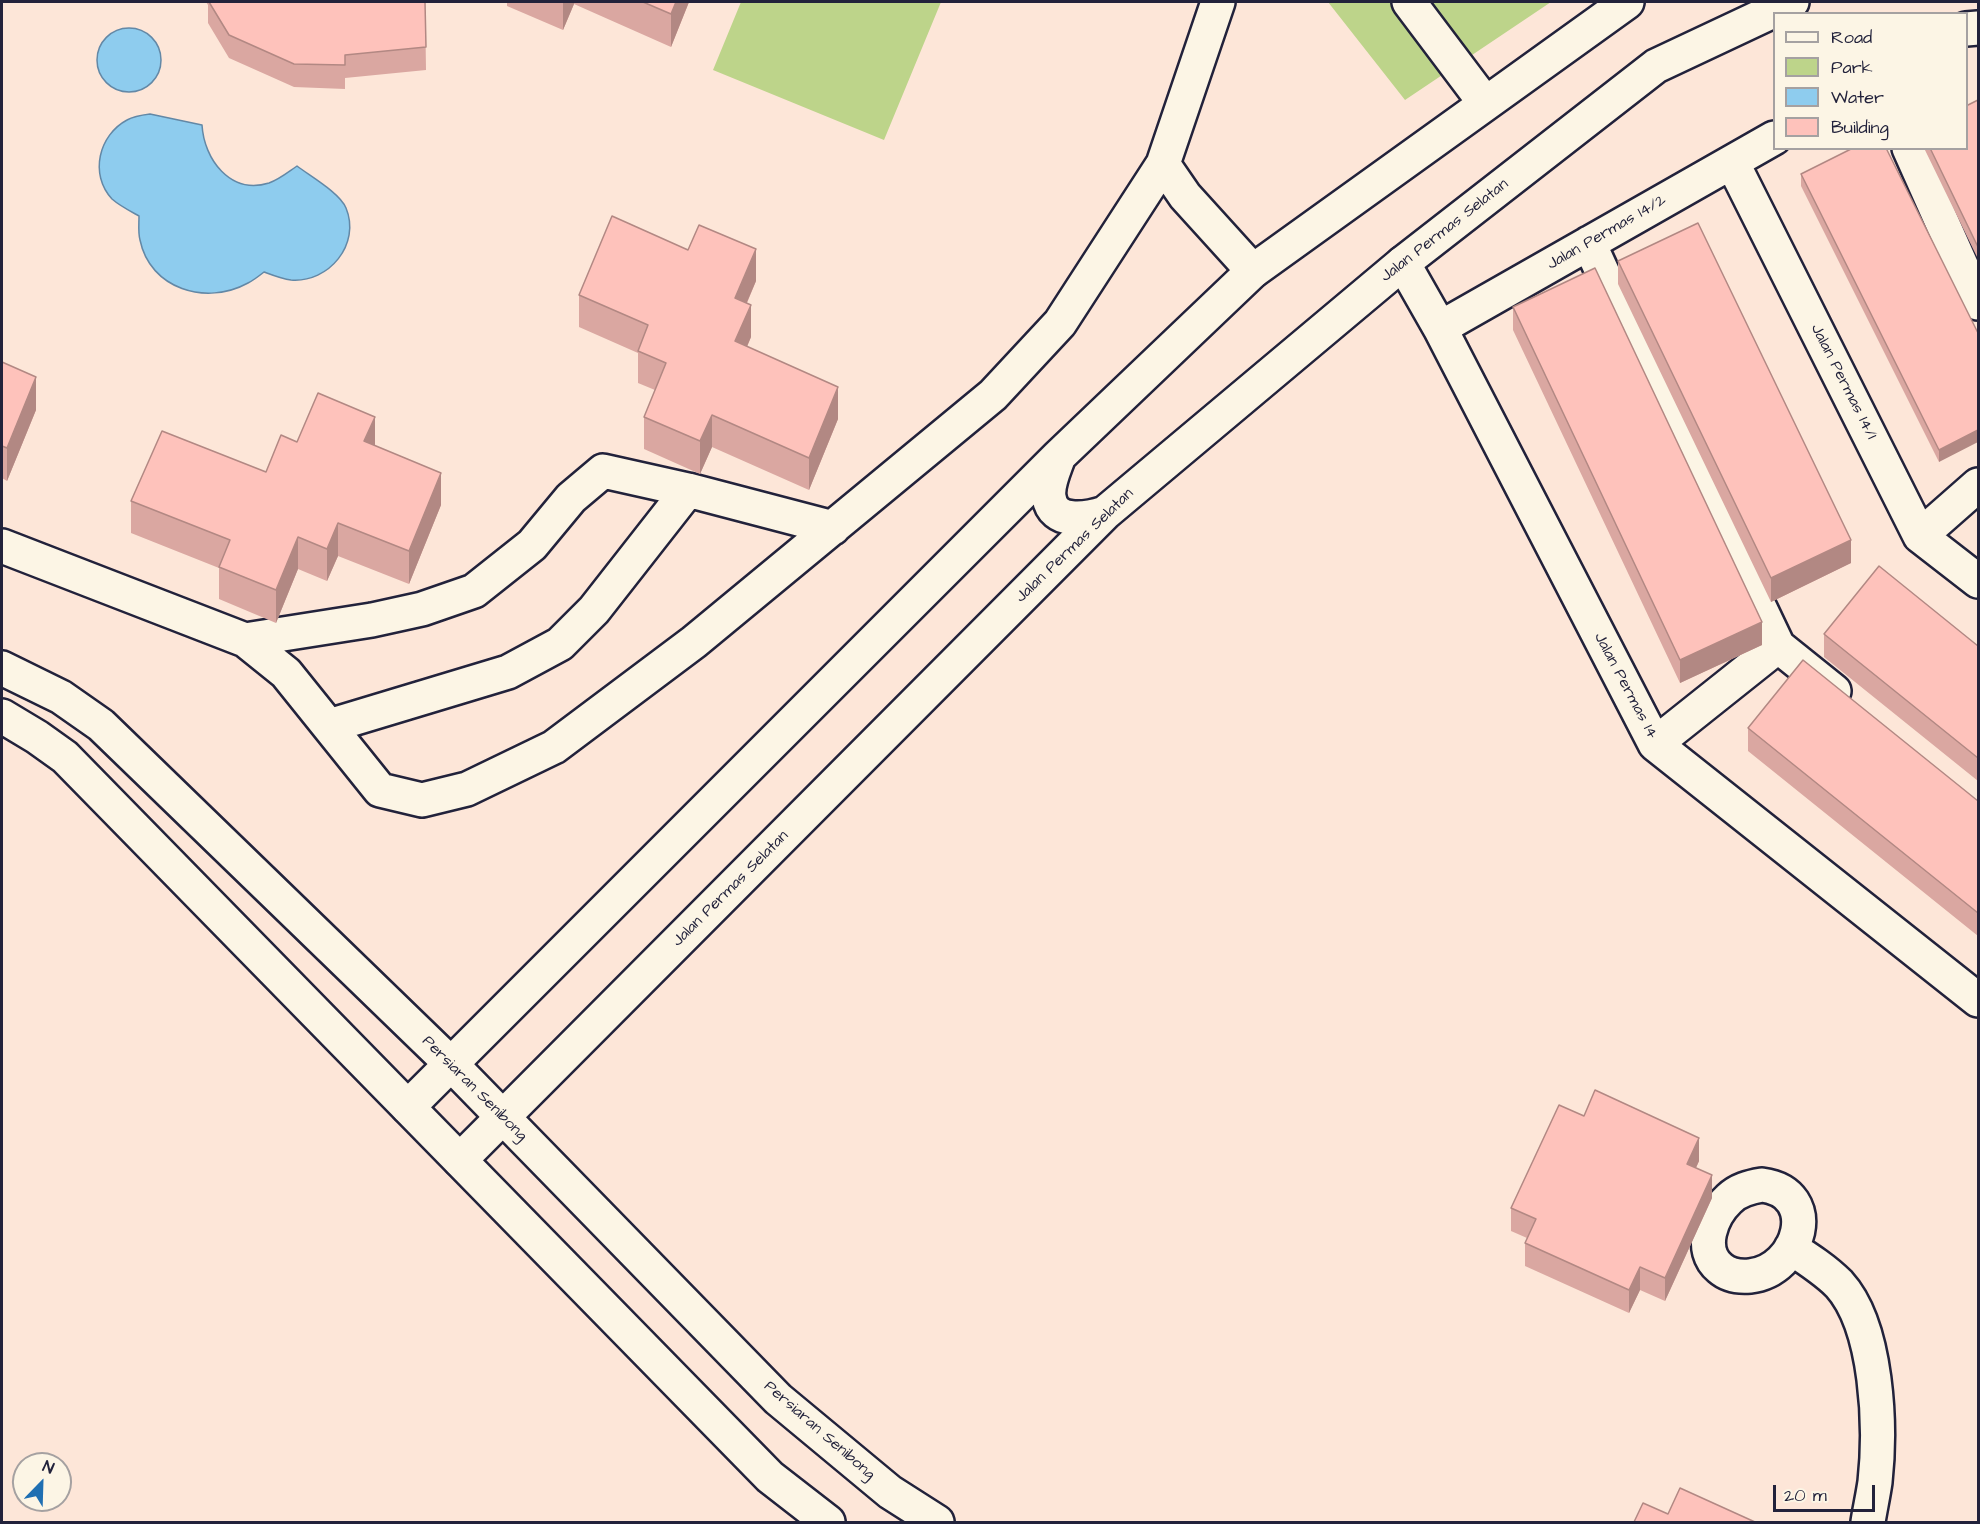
<!DOCTYPE html>
<html>
<head>
<meta charset="utf-8">
<style>
	body { margin:0 }
	#map { position:relative; width:1980px; height:1524px; overflow:hidden; background:#fde6d8; font-family:"Architects Daughter",sans-serif }
	canvas { display:block }
	.frame { position:absolute; inset:0; border:3px solid #22223b; pointer-events:none }
	.legend { position:absolute; left:1773px; top:12px; width:195px; height:138px; box-sizing:border-box; background:#fcf5e5; border:2px solid #a5a1a1; margin:0; padding:8px 10px; list-style:none; font-size:18px; color:#22223b }
	.legend li { display:flex; align-items:center; gap:12px; height:30px }
	.legend b { width:30px; border:2px solid #a5a1a1 }
	.north { position:absolute; left:12px; top:1452px; width:60px; height:60px; box-sizing:border-box; background:#fcf5e5; border:2px solid #a5a1a1; border-radius:50%; rotate:23deg; font-size:16px; font-weight:700; line-height:24px; text-align:center; color:#22223b }
	.north::after { content:''; display:block; margin:auto; width:21px; height:27px; background:#1f6fb2; clip-path:polygon(50% 0,100% 100%,50% 72%,0 100%) }
	.scale { position:absolute; left:1773px; top:1485px; width:102px; height:27px; box-sizing:border-box; border:3px solid #22223b; border-top:0; padding-left:8px; font-size:18px; line-height:21px; white-space:nowrap; color:#22223b; -webkit-text-stroke:4px #fcf5e5; paint-order:stroke }
</style>
</head>
<body>
<div id="map">
<canvas width="1980" height="1524"></canvas>
<div class="frame"></div>
<ul class="legend">
<li><b style="height:8px;background:#fcf5e5"></b>Road</li>
<li><b style="height:16px;background:#bdd48a"></b>Park</li>
<li><b style="height:16px;background:#8eccee"></b>Water</li>
<li><b style="height:16px;background:#fec2bb"></b>Building</li>
</ul>
<div class="north">N</div>
<div class="scale">20 m</div>
</div>
<script>
const ctx = document.querySelector('canvas').getContext('2d');
ctx.lineJoin = 'round';
function fill(path, color) { ctx.fillStyle = color; ctx.fill(path, 'evenodd'); }
function strokePath(path, color, width, dash) { ctx.strokeStyle = color; ctx.lineWidth = width; ctx.lineCap = dash ? 'butt' : 'round'; ctx.setLineDash(dash || []); ctx.stroke(path); }
function label(font, color, halo, rows, align = 'center') {
  ctx.font = font + ' "Architects Daughter",sans-serif'; ctx.lineWidth = 6; ctx.setLineDash([]); ctx.textBaseline = 'middle'; ctx.strokeStyle = halo; ctx.fillStyle = color; for (const [text, x, y, turn = 0] of rows) {
    ctx.save(); ctx.translate(x, y); ctx.rotate((+turn || 0) * Math.PI / 180); ctx.textAlign = isNaN(turn) ? turn : align; if (halo) ctx.strokeText(text, 0, 0); ctx.fillText(text, 0, 0); ctx.restore();
  }
}
fill(new Path2D(`
	M741,2H941L884,140L713,70Z
	M1328,2H1551L1405,100Z`), '#bdd48a');
const water = new Path2D(`
	M97 60a32 32 0 1 1 64 0a32 32 0 1 1-64 0Z
	M150,114L202,125C204,159 230,195 269,183C280,179 288,172 297,166C310,176 340,193 346,208C361,244 329,283 291,280C282,279 272,275 264,272C259,276 254,280 248,283C206,306 150,289 140,240C138,233 139,224 139,216C130,211 120,206 112,199C89,174 99,135 127,120C134,116 142,115 150,114Z`);
fill(water, '#8eccee');
strokePath(water, '#6388a6', 1.5);
const minor = new Path2D(`
	M1218,2L1163,164L1185,196L1253,271
	M1409,2L1485,103
	M1966,29L1978,28
	M1909,148L1978,303
	M1732,162L1920,536L1978,581
	M1589,243L1660,398L1778,646L1834,691
	M1403,263L1440,328L1655,744L1978,1000
	M1440,328L1774,138
	M1920,536L1978,485
	M2,546L245,640L286,673L380,790L422,800L467,789L554,747L694,642L993,395L1060,323L1163,164
	M245,640L372,620L422,609L474,591L532,545L571,498L603,471L688,490L833,528
	M2,668L61,697L101,725L450,1063L778,1399L890,1492L937,1522
	M2,716L37,737L65,757L770,1477L828,1522
	M329,726L508,672L560,644L594,610L688,490
	M1655,744L1778,646
	M1762,1185C1823,1193 1800,1271 1750,1276C1739,1277 1729,1276 1720,1268C1698,1250 1711,1216 1729,1199C1738,1190 1750,1187 1762,1185Z
	M1791,1248C1808,1259 1825,1270 1839,1284C1878,1327 1881,1427 1875,1482C1873,1496 1870,1509 1868,1522`);
const major = new Path2D(`
	M1059,456C1055,468 1047,484 1049,497C1053,525 1086,519 1105,513
	M408,1107L1059,456L1253,271L1627,2
	M460,1160L1105,513L1403,263L1656,66L1792,2`);
strokePath(minor, '#22223b', 38);
strokePath(major, '#22223b', 38);
strokePath(minor, '#fcf5e5', 33);
strokePath(major, '#fcf5e5', 33);
fill(new Path2D(`
	M206,2H425L426,70L345,78V89L294,87L229,58L208,23V5Z
	M507,2H689L671,47L574,4L563,30L507,6Z
	M1978,100V259L1924,148H1966Z
	M1801,174L1978,333L1939,462L1801,186Z
	M1618,261L1851,563L1771,602L1618,284Z
	M756,281L747,303L751,337L747,347L838,419L809,490L712,447L700,474L644,449V417L655,390L638,383V353L579,327V295Z
	M1513,307L1762,645L1680,683L1513,330Z
	M2,362L36,410L7,481L2,478Z
	M297,442L375,445L441,505L409,584L338,556L327,581L298,569L276,623L219,599V568L131,533V501L266,472Z
	M1824,634L1978,646V781L1824,657Z
	M1748,728L1978,801V936L1748,751Z
	M1584,1116L1699,1161L1696,1168L1712,1198L1665,1301L1640,1290L1629,1313L1525,1266V1243L1527,1238L1511,1231V1208Z`), '#daa7a1');
fill(new Path2D(`
	M563,2H574V4L563,30Z
	M676,2H689L671,47V14Z
	M756,249V281L735,330V298Z
	M751,305V337L735,374V341Z
	M36,377V410L7,481V448Z
	M838,387V419L809,490V458Z
	M712,415V447L700,474V441Z
	M375,417V449L364,441Z
	M1978,430V442L1939,462V450Z
	M441,473V505L409,584V551Z
	M338,523V556L327,581V549Z
	M298,537V569L276,623V590Z
	M1851,540V563L1771,602V578Z
	M1762,622V645L1680,683V660Z
	M1699,1138V1161L1687,1187V1164Z
	M1712,1175V1198L1665,1301V1278Z
	M1640,1267V1290L1629,1313V1290Z`), '#b28883');
const building = new Path2D(`
	M209,2H425L426,47L345,55V65L294,64L229,35Z
	M643,2H676L671,14Z
	M1978,100V247L1930,148H1966V106Z
	M1853,148H1886L1978,333V430L1939,450L1801,174Z
	M612,216L688,250L699,225L756,249L735,298L751,305L735,341L838,387L809,458L712,415L700,441L644,417L666,363L638,351L648,325L579,295Z
	M1698,223L1851,540L1771,578L1618,261Z
	M1595,268L1762,622L1680,660L1513,307Z
	M2,362L36,377L7,448L2,446Z
	M318,393L375,417L364,441L441,473L409,551L338,523L327,549L298,537L276,590L219,567L230,540L131,501L162,431L266,472L281,435L297,442Z
	M1879,566L1978,646V758L1824,634Z
	M1803,660L1978,801V913L1748,728Z
	M1595,1090L1699,1138L1687,1164L1712,1175L1665,1278L1640,1267L1629,1290L1525,1243L1536,1219L1511,1208L1559,1105L1584,1116Z
	M1680,1488L1755,1522H1634L1643,1503L1668,1514Z`);
fill(building, '#fec2bb');
strokePath(building, '#b28883', 1.5);
label('16px', '#22223b', '#fcf5e5', [
	["Jalan Permas Selatan",1445,231,-38],
	["Jalan Permas 14/2",1607,233,-30],
	["Jalan Permas 14/1",1843,382,63],
	["Jalan Permas Selatan",1075,546,-44],
	["Jalan Permas 14",1625,686,62],
	["Jalan Permas Selatan",731,889,-45],
	["Persiaran Senibong",474,1089,45],
	["Persiaran Senibong",819,1431,41]
]);
</script>
</body>
</html>
